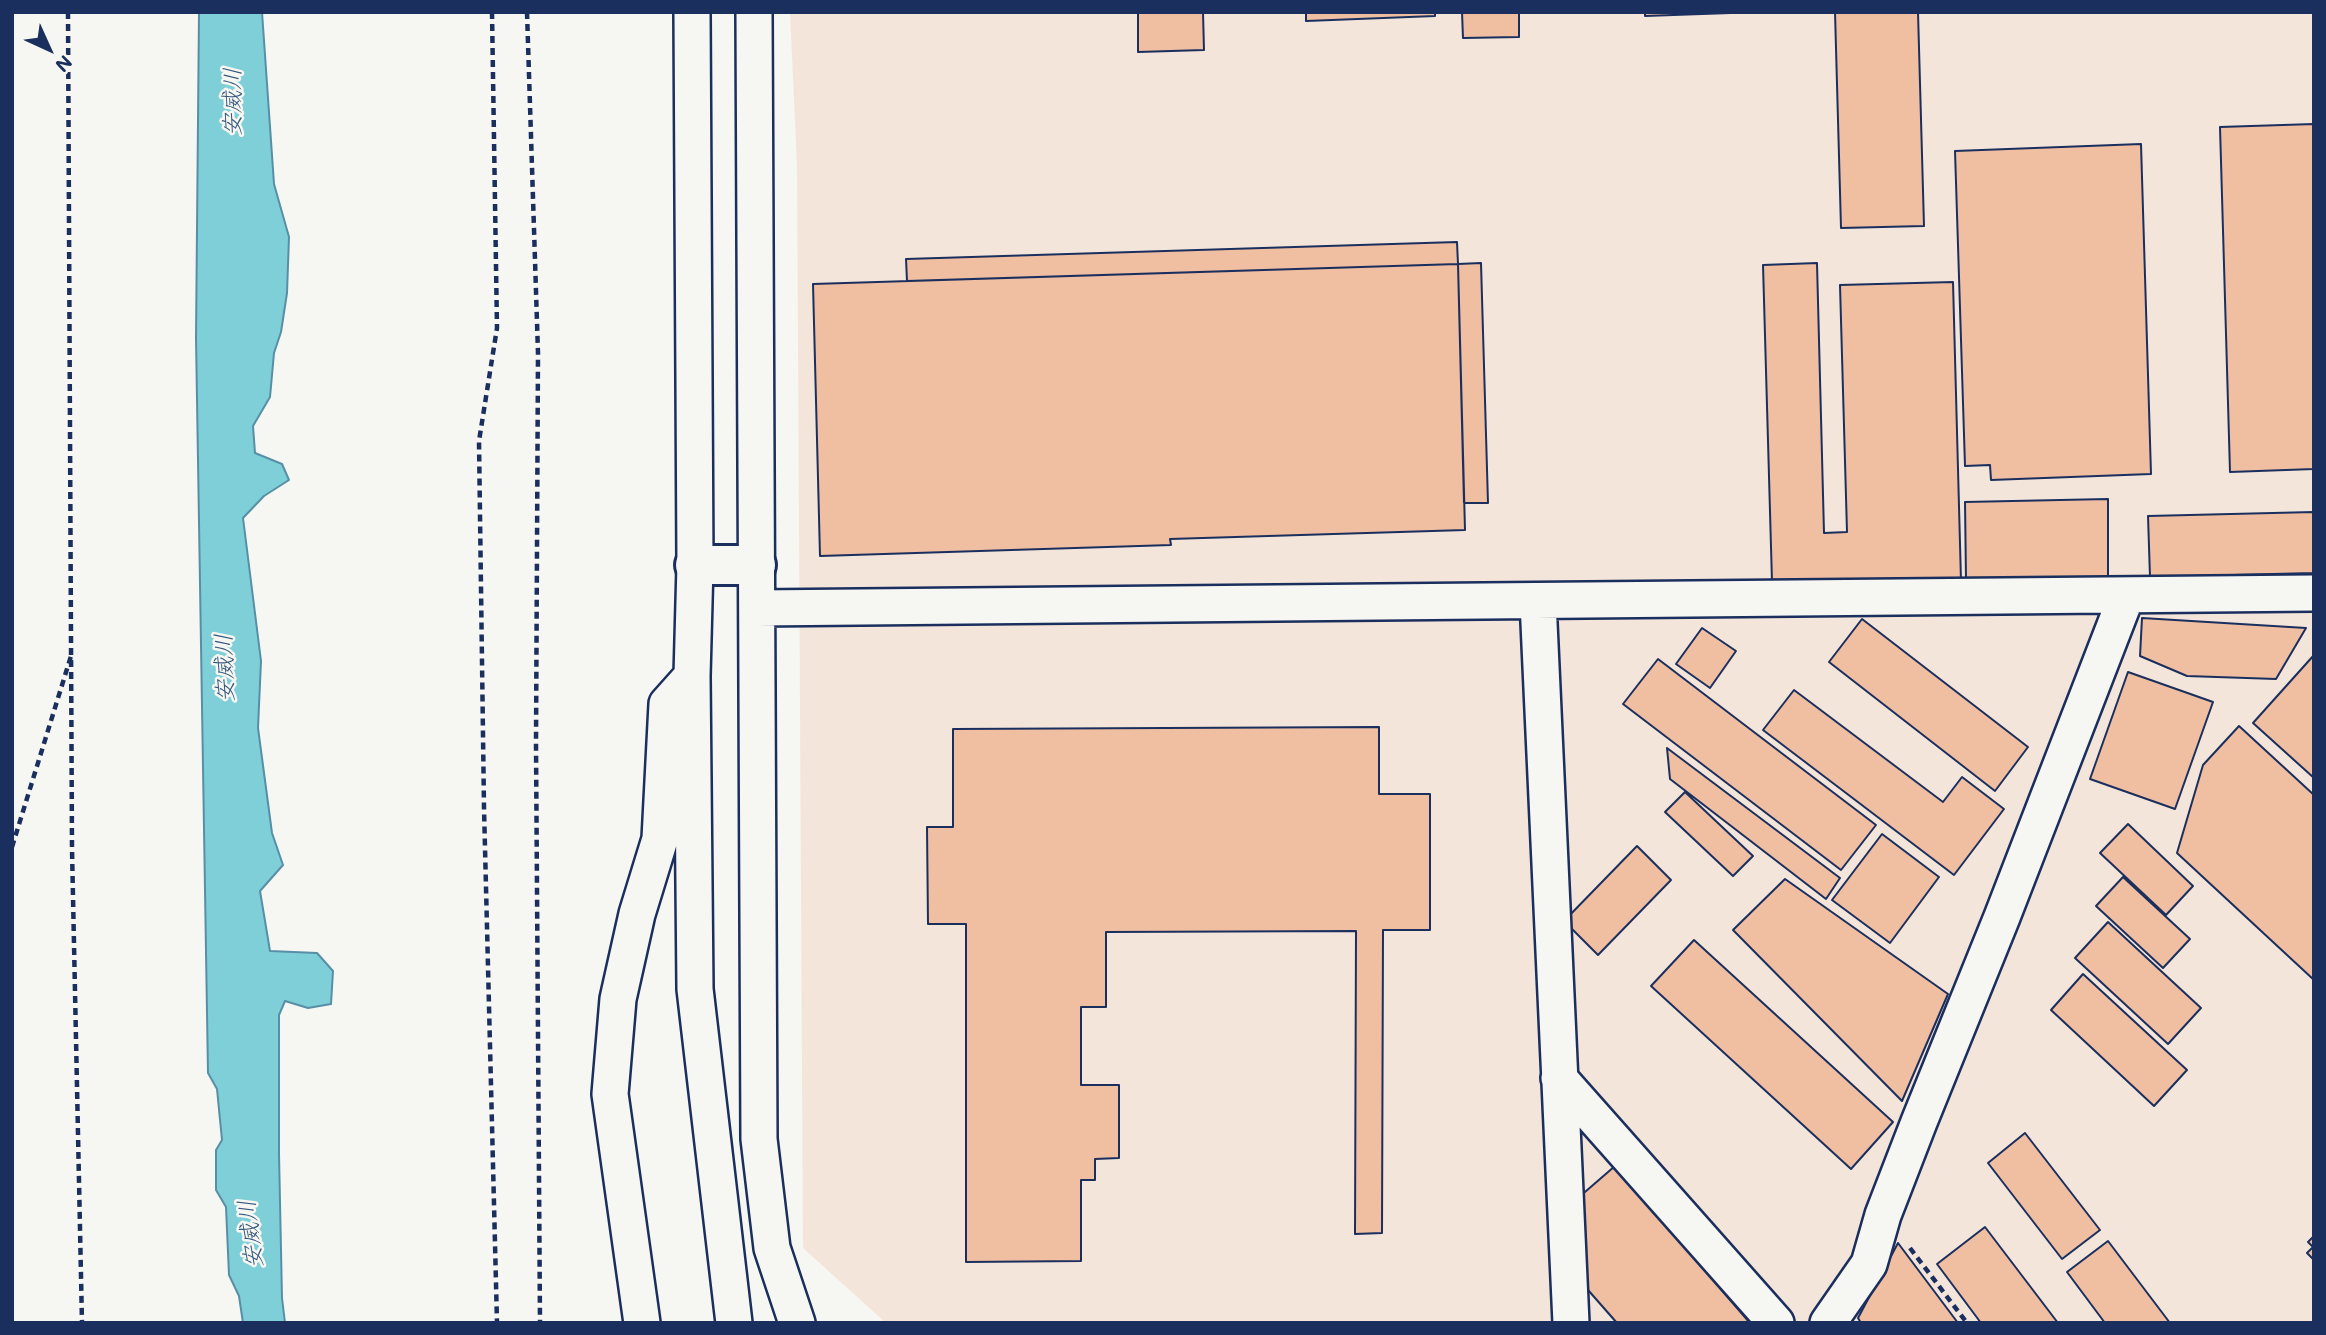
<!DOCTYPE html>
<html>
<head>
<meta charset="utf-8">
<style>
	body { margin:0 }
	#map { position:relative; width:2326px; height:1335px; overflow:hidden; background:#f6f6f2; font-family:Mali,sans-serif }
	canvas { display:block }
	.frame { position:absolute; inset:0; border:14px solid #1b2f5e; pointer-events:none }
	.north { position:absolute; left:14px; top:14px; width:70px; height:70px; -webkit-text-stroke:5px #f6f6f2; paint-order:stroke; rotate:135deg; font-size:19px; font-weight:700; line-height:28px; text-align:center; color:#1b2f5e }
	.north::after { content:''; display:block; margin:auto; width:24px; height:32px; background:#1b2f5e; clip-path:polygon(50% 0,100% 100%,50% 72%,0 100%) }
</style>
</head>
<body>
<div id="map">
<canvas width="2326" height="1335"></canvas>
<div class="frame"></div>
<div class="north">N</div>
</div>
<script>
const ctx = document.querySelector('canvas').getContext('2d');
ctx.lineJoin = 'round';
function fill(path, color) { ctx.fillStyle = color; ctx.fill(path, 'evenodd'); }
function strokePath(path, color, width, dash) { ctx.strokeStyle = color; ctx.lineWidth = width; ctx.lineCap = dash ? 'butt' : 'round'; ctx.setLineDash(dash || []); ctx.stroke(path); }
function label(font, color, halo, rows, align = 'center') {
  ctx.font = font + ' Mali,"Klee One",sans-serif'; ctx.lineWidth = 5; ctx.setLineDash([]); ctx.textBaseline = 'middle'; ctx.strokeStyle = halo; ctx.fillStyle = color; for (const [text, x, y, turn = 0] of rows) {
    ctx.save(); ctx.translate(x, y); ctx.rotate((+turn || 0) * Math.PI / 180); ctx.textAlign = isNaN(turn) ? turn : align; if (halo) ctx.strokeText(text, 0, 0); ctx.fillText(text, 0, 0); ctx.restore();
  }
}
fill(new Path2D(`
	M790,12H2314V1323H886L803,1248L797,166Z`), '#f4e5da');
const water = new Path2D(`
	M199,12H262L274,184L289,237L287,293L281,332L274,353L270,397L253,426L255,453L282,464L289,480L264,496L243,518L261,661L258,728L272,833L283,865L260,891L270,951L317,953L333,971L331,1004L308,1008L285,1001L279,1015V1154L282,1298L285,1323H243L239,1296L229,1275L226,1207L216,1190V1150L222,1140L217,1089L208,1073L196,338Z`);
fill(water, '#7fcfd8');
strokePath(water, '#578fa7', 2);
const building = new Path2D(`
	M1138,12H1203L1204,50L1138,52Z
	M1306,12H1435V16L1306,21Z
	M1462,12H1519V37L1463,38Z
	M1645,12H1759L1645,16Z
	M1835,12H1918L1924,226L1841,228Z
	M2314,124V469L2230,472L2220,127Z
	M2141,144L2151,474L1991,480L1990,465L1965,466L1955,151Z
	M1457,242L1458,264L907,281L906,259Z
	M1481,263L1488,503H1464L1458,264Z
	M1817,263L1824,533L1847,532L1840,285L1953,282L1961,581L1849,584V580L1772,582L1763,265Z
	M1458,264L1465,530L1170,539L1171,545L820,556L813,284Z
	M2108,499V577L1966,579L1965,502Z
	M2314,512V573L2150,577L2148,516Z
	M2142,618L2306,628L2276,679L2187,676L2140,656Z
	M1862,619L2028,747L1995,791L1829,662Z
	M1702,628L1736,651L1710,688L1676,664Z
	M2314,655V778L2253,723Z
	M1658,659L1876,825L1841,870L1623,704Z
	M2128,672L2213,702L2175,809L2090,779Z
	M1794,690L1943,802L1962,777L2004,809L1954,875L1763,730Z
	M2239,726L2314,795V980L2177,853L2203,765Z
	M1379,727V794H1430V930H1383L1382,1233L1355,1234L1356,931L1106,932V1007H1081V1085H1119V1158L1095,1159V1180H1081V1261L966,1262V924H928L927,827H953V729Z
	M1667,748L1840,878L1826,899L1670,779Z
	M1685,792L1753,856L1733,876L1665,812Z
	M2128,824L2193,886L2166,915L2100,853Z
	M1882,834L1939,877L1890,943L1832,900Z
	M1637,846L1671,880L1598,955L1564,921Z
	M2123,877L2190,939L2163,968L2096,906Z
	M1785,879L1948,994L1902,1101L1733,930Z
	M2108,922L2201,1008L2168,1044L2075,958Z
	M1694,940L1893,1122L1851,1169L1651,986Z
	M2083,974L2187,1070L2154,1106L2051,1010Z
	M2025,1133L2100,1230L2062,1259L1988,1163Z
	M1615,1166L1750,1323H1617L1581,1282L1578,1198Z
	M1985,1227L2058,1323H1981L1937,1264Z
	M2314,1236V1260L2307,1253L2313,1247L2308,1242Z
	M2108,1241L2170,1323H2105L2067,1272Z
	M1898,1243L1958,1323H1861L1858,1318Z`);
fill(building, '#f0bea1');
strokePath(building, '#1b2f5e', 2);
const street = new Path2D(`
	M692,12L695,565L692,676L695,989L734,1323
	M754,12L759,1139L772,1248L797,1323
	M1538,601L1571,1323
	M757,608L2314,593
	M1559,1078L1776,1323
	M642,1323L610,1094L618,999L637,914L660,839L667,704L692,676
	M1828,1323L1869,1264L1883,1215L1919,1122L2002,917L2126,597`);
const secondary = new Path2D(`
	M695,565H756`);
strokePath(street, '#1b2f5e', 40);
strokePath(secondary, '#1b2f5e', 44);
strokePath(new Path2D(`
	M68,12L72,849L82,1323
	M492,12L497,328L479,441L484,808L497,1323
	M527,12L538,353L536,745L540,1323
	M12,847L71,656
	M1910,1248L1967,1323`), '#1b2f5e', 4.5, [7, 5]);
strokePath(street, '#f6f6f2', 35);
strokePath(secondary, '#f6f6f2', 38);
label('italic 23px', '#34577c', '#f6f6f2', [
	["安威川",233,102,-90],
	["安威川",225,668,-92],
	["安威川",251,1234,-97]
]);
</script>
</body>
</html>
